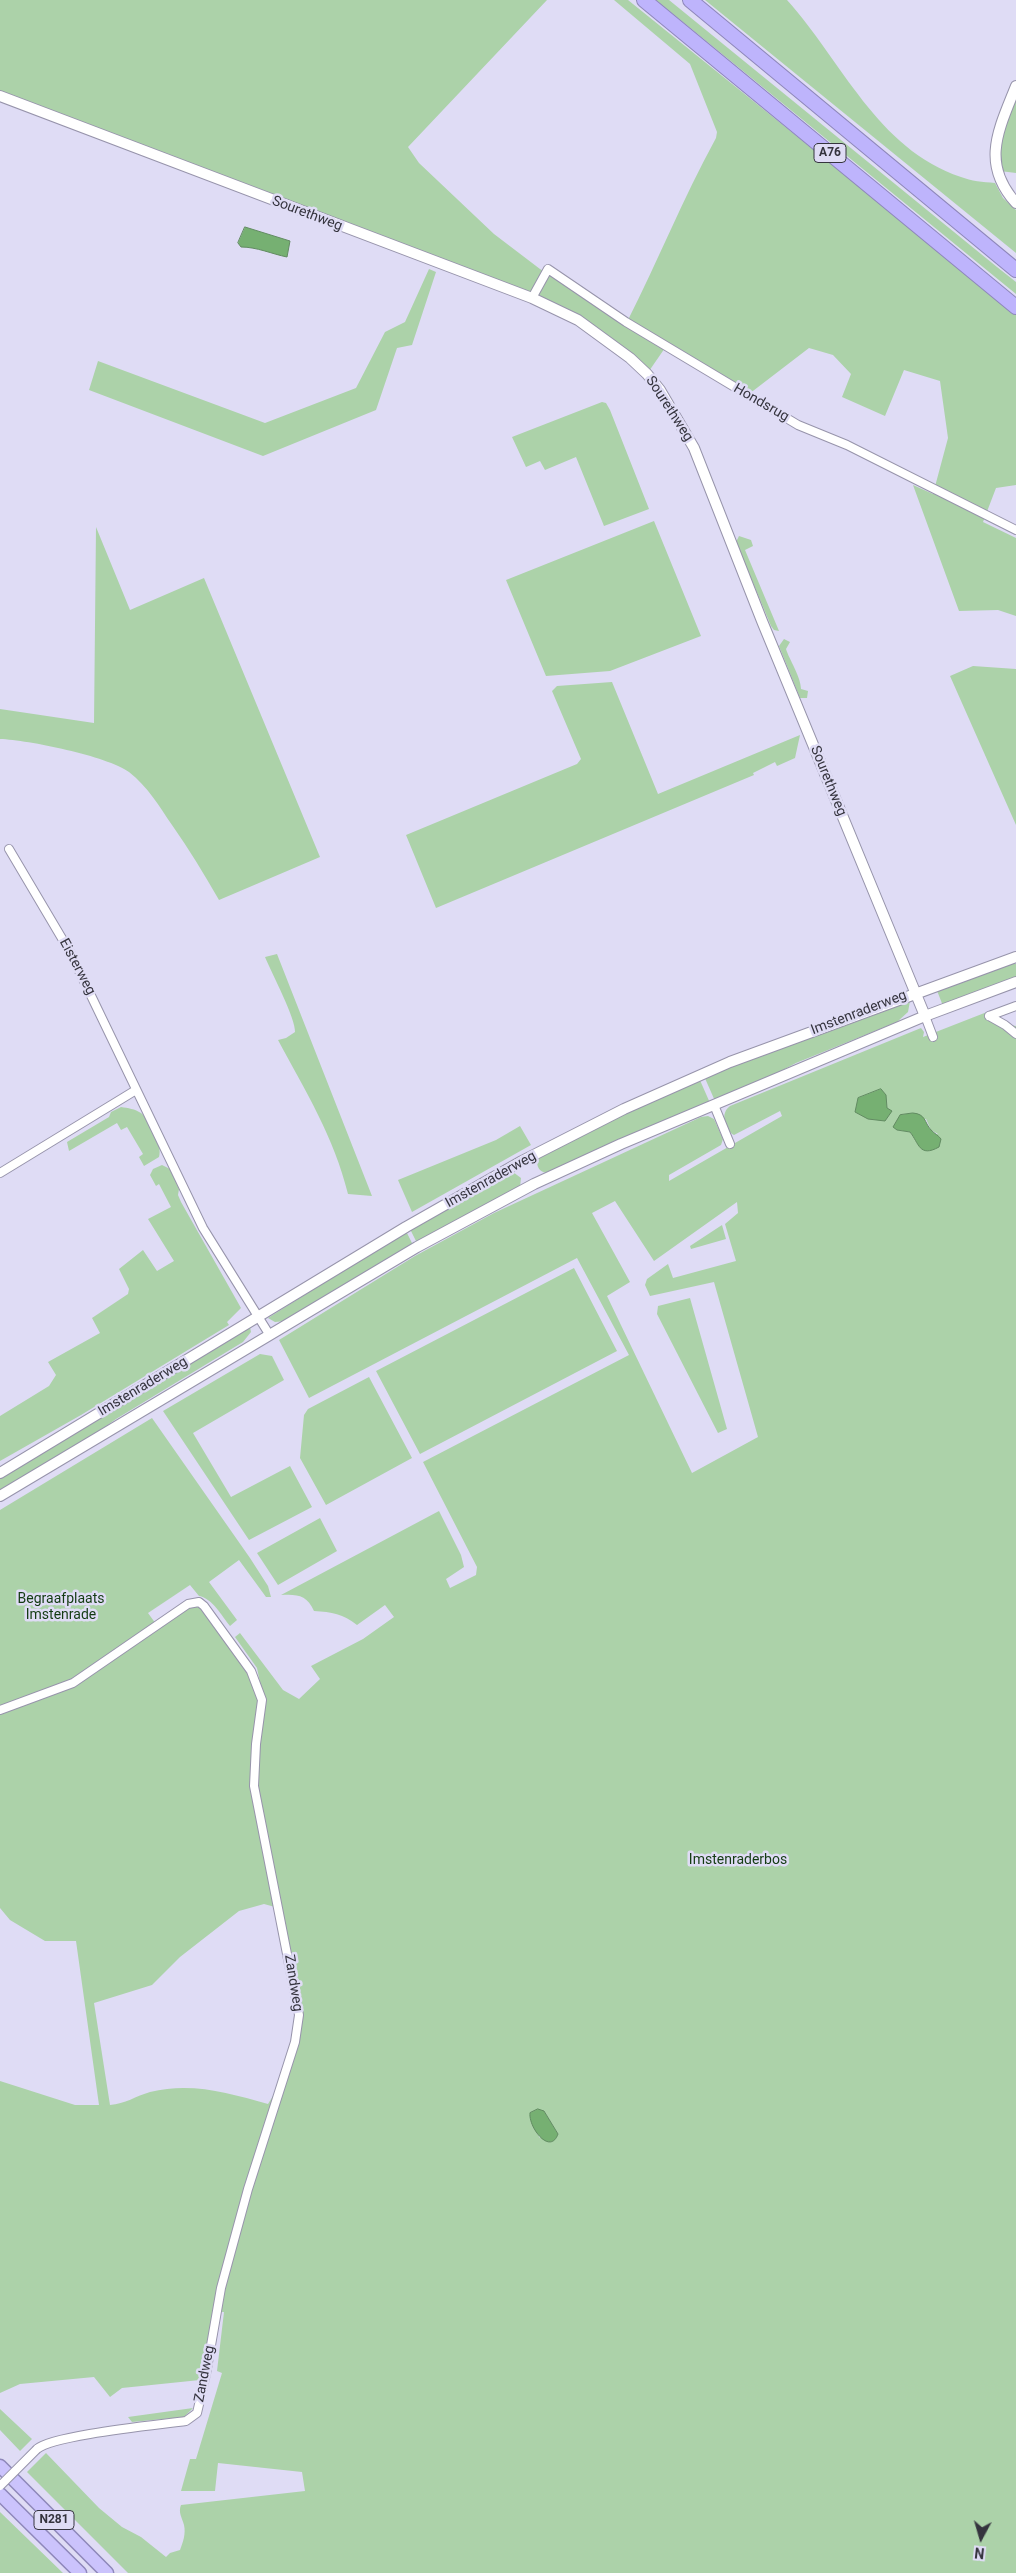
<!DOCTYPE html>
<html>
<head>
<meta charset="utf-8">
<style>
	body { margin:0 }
	#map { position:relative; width:1016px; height:2573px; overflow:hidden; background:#dfdcf5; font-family:Roboto,sans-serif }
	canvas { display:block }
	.north { position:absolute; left:956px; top:2513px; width:50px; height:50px; -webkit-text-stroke:4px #dfdcf5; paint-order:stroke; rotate:186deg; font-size:14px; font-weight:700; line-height:20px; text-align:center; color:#35343e }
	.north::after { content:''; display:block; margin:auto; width:18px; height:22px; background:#35343e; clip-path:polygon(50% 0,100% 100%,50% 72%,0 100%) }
</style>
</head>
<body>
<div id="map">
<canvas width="1016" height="2573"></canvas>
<div class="north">N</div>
</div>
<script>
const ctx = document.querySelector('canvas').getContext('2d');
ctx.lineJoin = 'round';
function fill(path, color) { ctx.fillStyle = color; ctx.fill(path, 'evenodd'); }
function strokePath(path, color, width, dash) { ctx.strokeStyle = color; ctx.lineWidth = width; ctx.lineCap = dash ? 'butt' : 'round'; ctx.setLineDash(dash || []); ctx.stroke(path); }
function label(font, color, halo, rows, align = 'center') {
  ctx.font = font + ' Roboto,sans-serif'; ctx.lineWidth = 5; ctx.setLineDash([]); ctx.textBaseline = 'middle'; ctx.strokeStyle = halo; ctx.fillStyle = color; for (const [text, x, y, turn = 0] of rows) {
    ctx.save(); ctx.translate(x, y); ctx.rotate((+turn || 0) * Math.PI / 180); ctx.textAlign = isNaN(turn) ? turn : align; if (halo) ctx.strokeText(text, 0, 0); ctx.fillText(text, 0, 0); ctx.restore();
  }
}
fill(new Path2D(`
	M0,0H547L408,147L419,163L494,234L540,269L627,322C658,261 683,198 716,138L717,132L690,64L614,0H628L1016,313V485L996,488L983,522L1016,538V616L998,610L959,611L913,485L933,494L948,438L940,381L904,370L885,416L842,397L851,374L833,355L809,348L749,394V391L667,345L647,374L578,320L0,91Z
	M656,0H669L997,267L1016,282V294Z
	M705,0H787C842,61 877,149 961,177C971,181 983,182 995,183L1003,198L1016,210V253Z
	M1016,95V173L1000,171L998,140Z
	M429,269L436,272L412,345L397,348L376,410L263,456L89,390L98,361L265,423L356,388L385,332L405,322Z
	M602,402L606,403L610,410L649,509L604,526L576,457L545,470L540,461L526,467L512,437Z
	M654,521L701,636L610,671L546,676L506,580Z
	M96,527L130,610L204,578L320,857L219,900C204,874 189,849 172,825C159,806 148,787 129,772C107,756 28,740 0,739V709L94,723Z
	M739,536L751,540L753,546L745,550L779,631L774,630L771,626L736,542Z
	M784,639L790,642L786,649C789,659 801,677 801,689L808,691L807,698H800L779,646Z
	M973,666L1016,669V825L950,676Z
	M612,682L658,794L800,735L795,758L777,766L775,762L753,773L754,775L436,908L406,835L577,764L581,759L552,691L557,686Z
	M277,954L372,1196L348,1194C334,1137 306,1092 278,1040L286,1038L295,1032C296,1019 272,974 265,957Z
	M1010,963L1016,964V978L943,1006L936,988Z
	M910,1001L908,1012L897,1022L796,1063L760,1082L715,1101L704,1076Z
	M987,1012L996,1023L1016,1026V2573H128L27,2472L46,2453L99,2508L122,2527L141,2537L166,2557L170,2553L180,2550C183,2542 186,2534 184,2525C182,2517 178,2513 181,2505L305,2491L302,2472L218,2463L215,2491H181L190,2459H196L222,2373L217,2371L224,2312H213L200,2380L122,2388L110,2397L94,2377L20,2384L0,2393V2081L75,2105H99L76,1941H45L10,1920L0,1908V1714L64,1690L85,1679L188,1606L202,1607L235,1645L264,1702L257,1668L235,1637L240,1633L283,1690L299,1699L320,1679L311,1666L363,1639L394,1617L385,1605L357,1625C343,1614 332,1612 314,1611C307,1595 297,1594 281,1595L439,1511L461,1555L464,1567L446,1579L450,1588L476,1575L477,1567L423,1462L629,1355L577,1258L309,1398L279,1340L415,1256L494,1213L701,1117L708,1116L714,1119L723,1139L721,1145L669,1175V1181L782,1116L780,1111L734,1135C724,1130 720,1113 730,1106L921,1028L924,1032L923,1037ZM926,1119L931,1130L938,1134L914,1137L910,1132L897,1130ZM615,1201L654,1261L737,1202L738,1213L725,1224L736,1261L673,1278L668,1264L647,1279L645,1285L650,1296L714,1282L758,1437L692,1473L607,1296L630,1282L592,1213ZM264,1904L275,1907L296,2018L289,2056L278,2088L268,2104C228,2093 192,2082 150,2092C136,2096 125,2104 110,2105L94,2003L152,1985L180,1957L239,1911ZM544,2111L558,2134L540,2138L536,2132Z
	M699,1078L710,1103L549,1173C541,1173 537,1169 537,1161L541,1154Z
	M121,1107C128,1108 135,1109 141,1113C150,1120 163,1146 159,1157L144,1166L139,1157L143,1154L127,1127L121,1130L117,1123L69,1151L67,1142L109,1117L111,1112Z
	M520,1126L531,1145L412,1212L398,1180L496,1140Z
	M162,1165L170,1169L179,1189L178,1195L181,1202L241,1308L227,1322L229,1325L81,1415L0,1461V1416L49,1386L56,1375L48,1362L100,1333L92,1318L128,1294L129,1289L119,1269L143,1250L157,1271L174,1261L148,1219L171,1207L159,1184L156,1186L150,1175L153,1169Z
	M513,1172L521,1178L520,1187L417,1243L410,1229Z
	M722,1225L726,1239L691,1249L690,1246Z
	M406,1231L413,1245L286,1321L275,1322L268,1318Z
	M574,1268L617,1351L420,1454L376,1371Z
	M690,1298L727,1429L718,1433L657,1314L658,1306Z
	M250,1327L251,1332L243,1342L116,1419L79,1446L0,1493V1479L26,1460Z
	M260,1354L272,1356L284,1380L193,1433L231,1497L290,1466L312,1507L249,1540L163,1411Z
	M369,1377L412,1458L326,1505L300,1458L304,1415L308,1409Z
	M152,1418L250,1558L268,1586L271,1597H266L239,1560L209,1582L237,1620L230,1626C222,1616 212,1598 199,1596L190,1585L148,1613L156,1624L78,1678L0,1708V1510Z
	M320,1518L337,1551L278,1585L257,1553Z
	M193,2408L184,2417L132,2422L128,2417Z
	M0,2409L32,2439L20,2451L0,2430Z
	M0,2512L63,2573H0Z`), '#acd2a9');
const water = new Path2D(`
	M245,227L290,241L287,257C272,254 257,247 241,247L238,243Z
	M881,1089L886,1095L887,1108L892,1111L885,1121L868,1119L855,1112L858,1098Z
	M913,1113C926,1114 924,1122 931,1130C935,1134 938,1135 941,1139L939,1147C919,1158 919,1143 910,1132L897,1130L893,1127L900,1115Z
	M538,2109L544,2111L558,2134C550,2156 528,2127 530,2113Z`);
fill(water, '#76b072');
strokePath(water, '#628b62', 1);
const minor = new Path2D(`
	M532,298L548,269L626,322L798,425L847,445L1016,530
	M9,849L70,952L203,1228L269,1334
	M925,1016L933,1037
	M989,1016L1005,1025L1016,1034
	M989,1016L1016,1006
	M714,1105L730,1144
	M0,1173L136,1090
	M0,1710L73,1683L188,1604L199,1602L204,1606L251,1671L262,1700L256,1744L254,1786L299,2015L295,2042L248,2189L221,2288L206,2374L197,2413L186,2421C158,2425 53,2435 37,2449`);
const tertiary = new Path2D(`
	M1016,86C999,129 980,163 1016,203
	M0,96L532,298L578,320L630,358L647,374L660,390L694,448L762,621L925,1016
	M0,1473L406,1227L522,1161L624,1109L730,1062L1016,957
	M0,1496L417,1247L534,1184L621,1144L925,1016L1016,982`);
const trunk = new Path2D(`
	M0,2466L107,2573
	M0,2494L80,2573`);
const motorway = new Path2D(`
	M644,0L1016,307
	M690,0L1016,270`);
strokePath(minor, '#9794ab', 10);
strokePath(tertiary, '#9794ab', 12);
strokePath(trunk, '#8e87ba', 15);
strokePath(motorway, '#8e87ba', 16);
strokePath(minor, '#fff', 8);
strokePath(tertiary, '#fff', 10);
strokePath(trunk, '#cbc3fc', 12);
strokePath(motorway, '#beb4fc', 14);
const minorBridge = new Path2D(`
	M0,2486L37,2449`);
strokePath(minorBridge, '#9794ab', 10, []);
strokePath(minorBridge, '#fff', 8);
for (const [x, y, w] of [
	[830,153,32],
	[54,2520,40]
]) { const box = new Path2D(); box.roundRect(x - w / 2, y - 9.5, w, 19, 4); ctx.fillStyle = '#dfdcf5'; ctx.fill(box); strokePath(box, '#35343e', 1); }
label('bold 12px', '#35343e', null, [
	["A76",830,153],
	["N281",54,2520]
]);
label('14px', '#35343e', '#dfdcf5', [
	["Sourethweg",307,214,21],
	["Hondsrug",761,403,30],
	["Sourethweg",669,409,57],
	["Sourethweg",828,781,68],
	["Eisterweg",77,967,62],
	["Imstenraderweg",859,1013,-21],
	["Imstenraderweg",491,1180,-29],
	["Imstenraderweg",143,1387,-31],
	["Zandweg",293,1983,81],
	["Zandweg",205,2374,-79]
]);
label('14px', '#133b12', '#dfdcf5', [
	["Begraafplaats",61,1599],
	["Imstenrade",61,1615],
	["Imstenraderbos",738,1860]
]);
</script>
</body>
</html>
